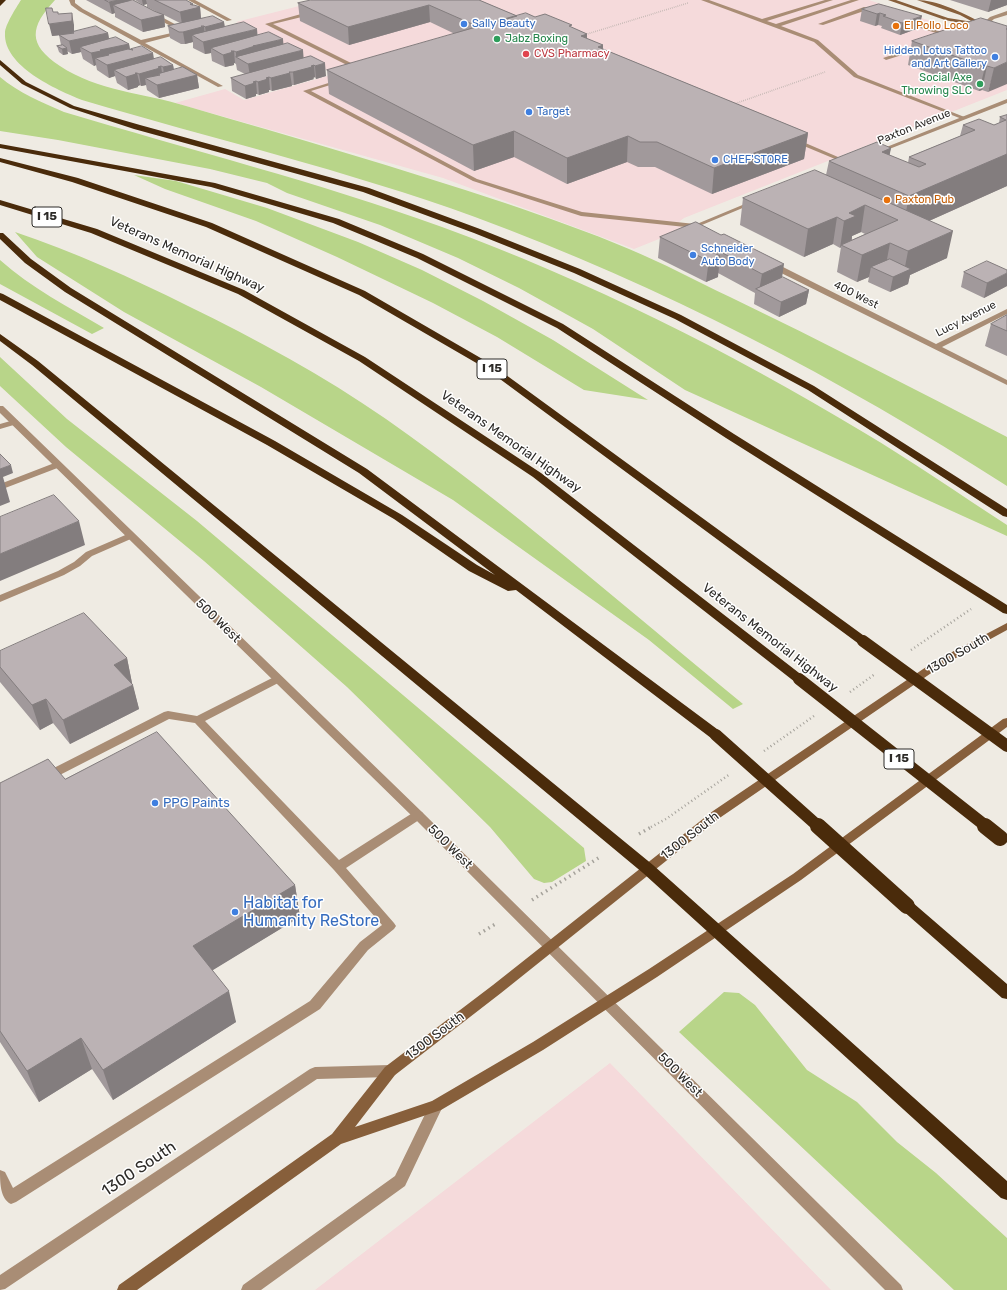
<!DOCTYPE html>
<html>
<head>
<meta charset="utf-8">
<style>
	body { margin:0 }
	canvas { display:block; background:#efebe3 }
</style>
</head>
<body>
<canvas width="1007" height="1290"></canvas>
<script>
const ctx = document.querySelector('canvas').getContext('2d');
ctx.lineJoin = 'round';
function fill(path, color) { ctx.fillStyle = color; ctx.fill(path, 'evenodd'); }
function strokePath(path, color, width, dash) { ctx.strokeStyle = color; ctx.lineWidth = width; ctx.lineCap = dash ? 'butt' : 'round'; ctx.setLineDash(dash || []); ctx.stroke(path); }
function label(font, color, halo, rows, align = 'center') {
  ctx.font = font + ' Rubik,sans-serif'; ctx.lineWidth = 3; ctx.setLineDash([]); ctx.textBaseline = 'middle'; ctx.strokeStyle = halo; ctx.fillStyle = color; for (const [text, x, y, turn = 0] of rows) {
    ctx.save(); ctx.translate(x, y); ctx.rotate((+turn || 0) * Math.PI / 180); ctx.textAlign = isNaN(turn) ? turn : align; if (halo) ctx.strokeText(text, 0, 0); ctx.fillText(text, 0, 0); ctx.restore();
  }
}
fill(new Path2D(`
	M323,0H869L1007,47V90L684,218L680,221L679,223L680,226L684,229L634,249L443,178L175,103L225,89L244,100L334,74L236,22Z
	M610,1063L831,1290H315Z`), '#f5dadb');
fill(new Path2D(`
	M21,0H55C30,27 27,44 60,66C97,91 144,93 186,106C293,137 399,168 505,203C546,217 589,232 629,249C663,263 696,281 730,297C823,342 915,389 1007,437V486C839,378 662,286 475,217C346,170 213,139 82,100C57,90 3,66 5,33C5,25 16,8 21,0Z
	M0,77C19,93 41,102 64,112C190,150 318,182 442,227C589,281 729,351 863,432C912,461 959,494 1007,525V536L685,390L593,329L519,288L458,258L380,225L287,193L267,183L210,169L58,140L0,131Z
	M134,175L176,181L267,208L358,242L422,270L483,301L553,340L648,400L584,390L497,337L433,303L337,257L256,221L165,189Z
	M15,232C74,252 132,278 188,306C256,339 324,376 386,419C510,506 625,607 743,704L733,709L649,640L453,500L261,387L124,312L37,257Z
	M0,260C31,288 69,307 104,328L92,334L0,284Z
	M0,357L67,419L197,521L584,848L586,861L552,882L544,883L534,879L490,827L347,687L204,561L66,447L0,386Z
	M724,992L739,993L755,1005L807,1070L857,1102L897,1142L936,1173L1007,1238V1290H954L679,1032Z`), '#b8d589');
strokePath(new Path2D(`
	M584,35L688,3
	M734,104L825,72`), '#a6a39c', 1.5, [0.5, 1.5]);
strokePath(new Path2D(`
	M911,650L971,609
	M850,692L875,674
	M764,751L814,716
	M651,827L666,819L730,774`), '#a6a39c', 2.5, [1, 3]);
strokePath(new Path2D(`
	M639,834L653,826
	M532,900L600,857
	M479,934L497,923`), '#a6a39c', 3.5, [1.5, 4]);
fill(new Path2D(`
	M69,0H75V3L83,9L141,40L180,31L152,16L151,15L154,13L186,30V32L183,33L145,43L223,86L218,87L79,11L71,5Z
	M701,0H709L762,19L825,0H833L767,21L776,24L851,0H859L781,26L818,40L858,75L967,118L962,119L854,77L814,42Z
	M864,7L878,11L875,13L864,11L823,25L818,24Z
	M312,11L315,13L314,14L273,24L361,68V70H357L265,24Z
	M1007,11V15L994,19L985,27L980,26L990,17Z
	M905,21L943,32L948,36L943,41H939L938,40L942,36L939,34L905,23Z
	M922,45L925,47L924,48L886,60L883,58Z
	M338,80L343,81L311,91L477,179L582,212L695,224L698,226L695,228L581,216L473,181L303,91Z
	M792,139H796L852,163L847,164L792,141Z
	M14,420H17L18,422L17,424L0,429V424Z
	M57,462L60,463L61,465L60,467L0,490V484Z
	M130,533L135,536L133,538L92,556L80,566L64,575L0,602V595L58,571L74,562L86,552Z
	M278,675L282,677L283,679L282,681L205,721L339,860L414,812L418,811L422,812L424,815L422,818L346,868L394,923L396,926L394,929L368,950L320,1009L16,1202L11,1204C0,1199 0,1182 0,1170L5,1172L13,1188L310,1001L360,942L382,925L334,870L195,723L169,719L50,780H42L40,777L42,774L164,712L168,711L197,716Z`), '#a98d75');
fill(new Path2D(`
	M188,0H195L232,20L227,21Z
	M1007,99V103L879,153L874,152Z
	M752,201L757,202L697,227L692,226Z
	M769,263H775L936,344L1007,309V314L942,347L1007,380V385L769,267Z
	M0,406H3L422,812L901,1285L903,1290H885L414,818L0,413Z
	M390,1065L395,1067L397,1071L395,1075L390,1077L317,1079L5,1289L0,1290V1275L310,1069L315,1067Z
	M436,1100L441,1102L443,1106L405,1186L261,1290H241L243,1285L395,1176L431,1102Z`), '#a98d75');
fill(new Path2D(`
	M888,0H896L948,18L973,22L960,15L917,0C936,0 962,12 978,21V23L982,25L979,27L945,20Z
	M1007,623V630L943,665L721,817L501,993L395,1075L355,1127L432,1101L533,1042L649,969L793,874L1003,719L1007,718V727L801,880L657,977L543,1050L441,1110L341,1144L137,1290H117L119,1285L332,1134L385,1067L493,985L713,811L935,661Z`), '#875f3b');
fill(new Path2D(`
	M0,0H6L0,6Z
	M0,60L26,82L74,106L140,125L369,188L480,229L580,269L681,315L814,386L1007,509V517L1003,516L808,390L675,319L574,273L474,233L363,192L134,129L70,108L22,84L0,65Z
	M0,144L215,183L339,219L423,254L563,324L734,434L1007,605V614L1003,613L726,438L557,328L417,258L333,223L211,187L0,148Z
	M0,158L78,178L212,223L365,291L491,364L867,638L869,641L867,644H859L485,368L359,295L206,227L72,182L0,162Z
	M0,200L97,229L244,290L365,357L541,473L803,676L805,679L803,682L799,683L795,682L533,477L359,361L238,294L91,233L0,205Z
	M0,233H3L31,259L71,288L367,469L721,732L722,735L721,738L716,740L711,738L516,590L508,591L469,571L394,519L267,445L0,300V293L3,294L275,441L402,515L477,565L495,575L359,473L65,292L25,263L0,239Z
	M0,334L38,361L653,865L1007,1181V1200L1001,1198L643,873L32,365L0,341Z
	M907,900L912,902L1007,984V999L1002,998L902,910L900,906L902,902Z`), '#4a2b0b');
strokePath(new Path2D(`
	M863,641L1007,746
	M799,679L987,827
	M716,735L819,827`), '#4a2b0b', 12);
strokePath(new Path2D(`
	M818,826L907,906
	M985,826L1000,838`), '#4a2b0b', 16);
fill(new Path2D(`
	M86,0H130V1L159,13L147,7V4L143,5L135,0H186L193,5L200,7L201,18L224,22L225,27L258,35L283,44L303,58L311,56L326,76L316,79L315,77L313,78L314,79L294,85H291L292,86L272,91L270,90H269V92L259,95L257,94H256V96L246,99L232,91L231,78L245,74L237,70L236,64L234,63V65L225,67L212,61L211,53L205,54L193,48V42L185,44H181L170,38L168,26L180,23L164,15L165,27L143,32L115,17V13L112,14Z
	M479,0L517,16L535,17L572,28L587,34V39L603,45V49L808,133L804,159L712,194L655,167H638L627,162L567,184L514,157L474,171L329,94L327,70L455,34L430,22L349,45L300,21L298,3Z
	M950,0H1007V5L988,12Z
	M879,4L919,28L900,35L881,28L882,26L878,25L875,26L860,21L862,9Z
	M53,12L58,14L74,25V31L108,33L109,39L129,44L130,49L132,50L131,49L154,59L173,65L174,70L197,75L199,88L159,98L147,90L146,85L141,86L140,85L138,86V87L128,90L117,83L115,76L109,78L97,70L96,65L94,66L83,59L81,52L72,54L67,51L68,54L63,55L59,52L57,46L61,45L59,35L52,36Z
	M1007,26L988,92L982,90L979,91L908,65L912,41Z
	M1007,115V186L929,221L947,258L910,275L908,284L890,292L868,282L869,277L857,282L837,272L841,247L840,248L833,244L804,257L740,225L743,198L826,175L829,161L891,148L889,155L908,163L909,157L960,136L963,125H994L999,123L1000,117ZM861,232L865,234L852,240V236Z
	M696,222L782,278L809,290L806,304L779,317L754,304L755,293L718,273V277L706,282L658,258L660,237Z
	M964,272L1007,286L984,298L961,287Z
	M1007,315V356L985,346L991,324Z
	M0,651L127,658L132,683L139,709L70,744L53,723L40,730L0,682Z
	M65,779L295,885L300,917L212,970L236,1022L113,1100L92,1069L39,1102L0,1042V783Z`), '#a1999b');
fill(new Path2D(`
	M119,0H130L131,9L113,5L115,13L112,14L109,2Z
	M142,0H146L147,4L143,5Z
	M991,0H1007V5L988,12Z
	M190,4H193V9L200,7L201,19L182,24L180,12Z
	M429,5L430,22L349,45L348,27Z
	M72,13L74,25V33L72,32L73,34L52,36L49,24L60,23Z
	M880,13L878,25L875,26L877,14Z
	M164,15L165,27L143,32L141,20Z
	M922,16L919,28L900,35L902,23Z
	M224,22L225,34L207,39L205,27Z
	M204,26L205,38L192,35L193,42L185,44L183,32Z
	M257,29L258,41L211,48V53L205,54L203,42Z
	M108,33L110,45L80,47L81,52L72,54L69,41Z
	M587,34L586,57L581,36Z
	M283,39L284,51L236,57V52L253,46Z
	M129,44L131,56L109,55L108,54L109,61L95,58L96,65L94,66L91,53L100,50Z
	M603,45L602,69L598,47Z
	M67,48L68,54L63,55L62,49Z
	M303,50L304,63L250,76L248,64Z
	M231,51H234L235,63H234V65L225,67L223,55Z
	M153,53L155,65L114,70L115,76L109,78L107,65Z
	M1007,62V84L988,92L994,68Z
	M325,63L326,76L316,79L315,66Z
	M173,65L175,77L165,80L163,67Z
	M314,65L315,77L313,78L314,79L294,85L293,72Z
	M161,66L163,79L158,74L159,81L145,78L146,85L141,86L139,74Z
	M987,66L982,90L979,91L985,67Z
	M135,73H137L140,85L138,86V87L128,90L126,77Z
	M290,73L292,86L272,91L271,78Z
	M197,75L199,88L159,98L157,85Z
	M269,77L270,90H269V92L259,95L258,82Z
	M256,81L257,94H256V96L246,99L245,86Z
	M514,131V157L474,171L473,145Z
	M808,133L804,159L712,194L714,168Z
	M628,136L627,162L567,184V158Z
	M891,148L884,184L882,152Z
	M1007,154V186L902,233L909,196Z
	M865,205L861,232L852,236L851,243L841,245V247L840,248L844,221L849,213Z
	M837,217L833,244L804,257L808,229Z
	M953,231L947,258L910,275L908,284L890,292L893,277L904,272L908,251Z
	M890,243L885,270L871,267L869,277L857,282L862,255Z
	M715,249L714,258L720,256L718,277L706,282L710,251Z
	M784,264L781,285L759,291L762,274Z
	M1007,273V286L984,298L987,283Z
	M809,290L806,304L779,317L781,302Z
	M11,465L13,473L3,477L10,502L0,506V469Z
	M79,521L85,545L0,581V554Z
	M127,658L132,683L120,689L114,665Z
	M133,685L139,709L70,744L63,720Z
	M46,699L53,723L40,730L32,705Z
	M295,885L300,917L200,978L193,946Z
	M229,991L236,1022L113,1100L103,1070Z
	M81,1038L92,1069L39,1102L27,1071Z`), '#837d7e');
const building = new Path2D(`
	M105,0H119L109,2Z
	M133,0L154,11L164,15L141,20L113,5Z
	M155,0H186L193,4H190L192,5H194L200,7L180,12Z
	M311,0H479L517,16L479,27L429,5L348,27L298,3Z
	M879,4L922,16L902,23L883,16L886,15L880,13L877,14L862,9Z
	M46,8H52L53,12H58V14L72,13V21L49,24Z
	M526,13L535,17L545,14L572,25L569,26L587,34L581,36L603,45L598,47L808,133L714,168L657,142H640L628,136L567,158L514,131L473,145L327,70Z
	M213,16L224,22L205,27L204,26H201L202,27L183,32H179L168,26Z
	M981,18L1007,26V29H1006H1007V62L994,68L987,66L985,67L912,41Z
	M244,22L257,29L203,42L192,35Z
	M96,26L108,33L69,41L59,35L74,33L72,32Z
	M269,32L283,39L253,46H255L236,52L234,51H231L233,52L223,55L211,48Z
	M116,37L129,44L100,50L101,51L91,53L80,47Z
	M288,43L303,50L248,64L236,57Z
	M63,45L67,48L62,49L57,46Z
	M142,46L153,53L107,65L95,58L109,55L108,54L128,49L133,50L131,49Z
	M311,56L325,63L315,66L314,65L311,66L312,67L293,72H289L290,73L271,78L269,77L266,78L268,79L258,82L256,81L253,82L255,83L245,86L231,78Z
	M161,57L173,65L163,67L161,66L158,67L160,68L139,74L137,73H135L136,74L126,77L114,70Z
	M183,67L197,75L157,85L145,78L160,75L158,74Z
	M1007,115V154L909,196L829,161L877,142L891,148L882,152L919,167L926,164L909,157L975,130L963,125L979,119L994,125L1006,120L1000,117Z
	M815,170L953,231L908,251L890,243L862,255L841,245L898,220L865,205L849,213L856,216L844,221L837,217L808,229L743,198Z
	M696,222L721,235L724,234L784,264L762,274L715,249L710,251L720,256L709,261L660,237Z
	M890,259L911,269L893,277L871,267Z
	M987,261L1007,270V273L987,283L964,272Z
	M783,277L809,290L781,302L756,289Z
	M1007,315V331L991,324Z
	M0,454L11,465L0,469Z
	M54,495L79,521L0,554V517Z
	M84,613L127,658L114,665L133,685L63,720L46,699L32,705L0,667V651Z
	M157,732L295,885L193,946L229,991L103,1070L81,1038L27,1071L0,1031V783L48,759L65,779Z`);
fill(building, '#bbb2b4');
strokePath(building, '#837d7e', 1);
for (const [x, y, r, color] of [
	[464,24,4,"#3f7fe0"],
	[896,26,4,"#e8710a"],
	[497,39,4,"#2e9e5b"],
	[526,54,4,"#e0444e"],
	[995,57,4,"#3f7fe0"],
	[980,84,4,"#2e9e5b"],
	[529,112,4,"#3f7fe0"],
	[715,160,4,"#3f7fe0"],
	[887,200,4,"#e8710a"],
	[693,255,4,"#3f7fe0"],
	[155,803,4,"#3f7fe0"],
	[235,912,4,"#3f7fe0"]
]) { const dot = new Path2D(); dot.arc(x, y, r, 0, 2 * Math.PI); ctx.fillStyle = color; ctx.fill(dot); strokePath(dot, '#fff', 1.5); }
label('11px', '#366cbe', '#fff', [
	["Sally Beauty",472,24],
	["Hidden Lotus Tattoo",987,51,"right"],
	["and Art Gallery",987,64,"right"],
	["Target",537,112],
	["CHEF'STORE",723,160],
	["Schneider",701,249],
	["Auto Body",701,262]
], 'left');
label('11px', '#c56008', '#fff', [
	["El Pollo Loco",904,26],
	["Paxton Pub",895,200]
], 'left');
label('11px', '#27864d', '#fff', [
	["Jabz Boxing",505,39],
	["Social Axe",972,78,"right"],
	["Throwing SLC",972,91,"right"]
], 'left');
label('11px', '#be3a42', '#fff', [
	["CVS Pharmacy",534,54]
], 'left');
label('11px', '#2d2b28', '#fff', [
	["Paxton Avenue",914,127,-22],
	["400 West",856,295,27],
	["Lucy Avenue",966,319,-27]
]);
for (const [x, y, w] of [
	[47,217,30],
	[492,369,30],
	[899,759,30]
]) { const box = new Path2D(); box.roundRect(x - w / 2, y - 10, w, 20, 3); ctx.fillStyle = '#fff'; ctx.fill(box); strokePath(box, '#2d2b28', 1); }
label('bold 12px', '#2d2b28', null, [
	["I 15",47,217],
	["I 15",492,369],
	["I 15",899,759]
]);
label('13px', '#2d2b28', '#fff', [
	["Veterans Memorial Highway",187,255,24],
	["Veterans Memorial Highway",511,442,35],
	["500 West",218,621,44],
	["Veterans Memorial Highway",770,638,38],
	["1300 South",958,654,-30],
	["1300 South",690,836,-38],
	["500 West",450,847,45],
	["1300 South",435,1036,-37],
	["500 West",680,1075,45]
]);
label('13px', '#366cbe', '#fff', [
	["PPG Paints",163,803]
], 'left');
label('16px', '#366cbe', '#fff', [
	["Habitat for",243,903],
	["Humanity ReStore",243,921]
], 'left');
label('16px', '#2d2b28', '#fff', [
	["1300 South",139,1169,-34]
]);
</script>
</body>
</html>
